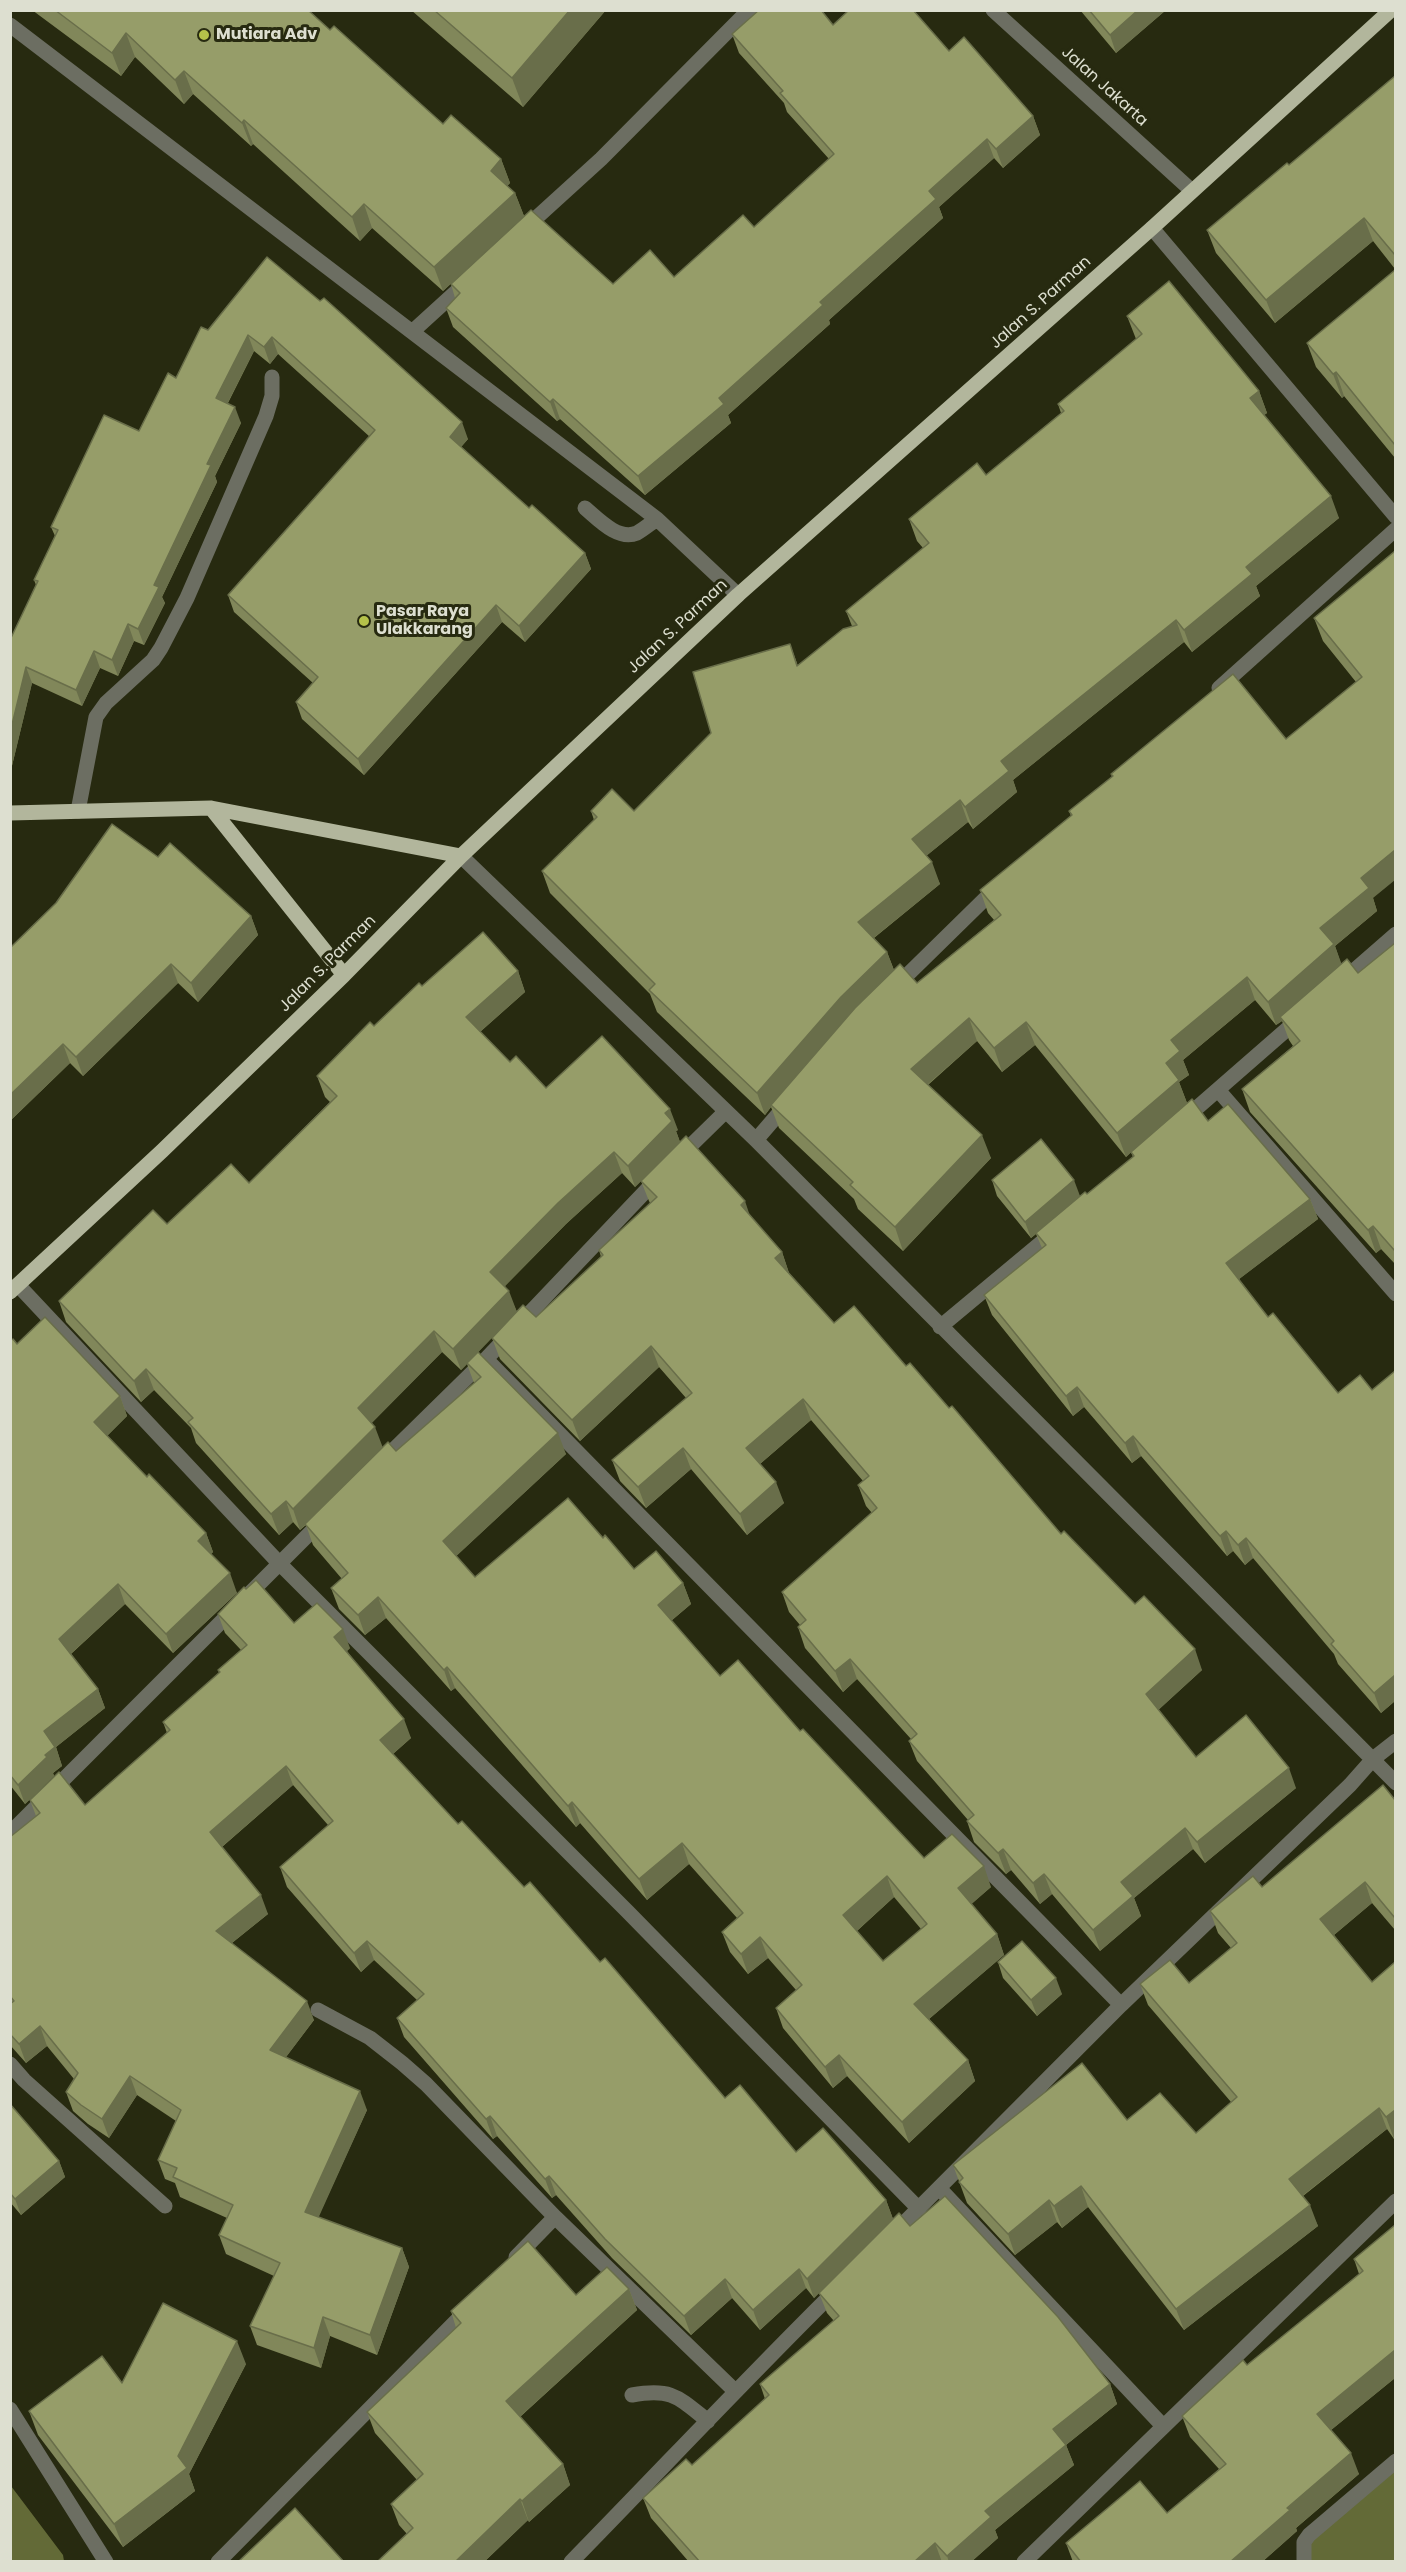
<!DOCTYPE html>
<html>
<head>
<meta charset="utf-8">
<style>
	body { margin:0 }
	#map { position:relative; width:1406px; height:2572px; overflow:hidden; background:#272a10; font-family:Poppins,sans-serif }
	canvas { display:block }
	.frame { position:absolute; inset:0; border:12px solid #dddfd0; pointer-events:none }
</style>
</head>
<body>
<div id="map">
<canvas width="1406" height="2572"></canvas>
<div class="frame"></div>
</div>
<script>
const ctx = document.querySelector('canvas').getContext('2d');
ctx.lineJoin = 'round';
function fill(path, color) { ctx.fillStyle = color; ctx.fill(path, 'evenodd'); }
function strokePath(path, color, width, dash) { ctx.strokeStyle = color; ctx.lineWidth = width; ctx.lineCap = dash ? 'butt' : 'round'; ctx.setLineDash(dash || []); ctx.stroke(path); }
function label(font, color, halo, rows, align = 'center') {
  ctx.font = font + ' Poppins,sans-serif'; ctx.lineWidth = 6; ctx.setLineDash([]); ctx.textBaseline = 'middle'; ctx.strokeStyle = halo; ctx.fillStyle = color; for (const [text, x, y, turn = 0] of rows) {
    ctx.save(); ctx.translate(x, y); ctx.rotate((+turn || 0) * Math.PI / 180); ctx.textAlign = isNaN(turn) ? turn : align; if (halo) ctx.strokeText(text, 0, 0); ctx.fillText(text, 0, 0); ctx.restore();
  }
}
fill(new Path2D(`
	M1395,2469V2561L1308,2562V2541Z
	M11,2486L63,2555L64,2561H11Z`), '#636a37');
strokePath(new Path2D(`
	M993,10L1191,190
	M10,25L657,519L738,595
	M1152,228L1396,517
	M524,229L601,159L749,10
	M413,331L469,280
	M585,508C598,519 618,541 637,533C644,529 651,523 657,519
	M1219,688L1396,529
	M78,811L96,717L106,703L153,660L161,648L187,598L266,416L272,396V377
	M461,856L756,1140L1396,1783
	M1341,982L1396,934
	M895,987L998,886
	M1218,1090L1396,1294
	M1183,1120L1301,1017
	M756,1140L787,1104
	M678,1158L725,1112
	M18,1285L279,1563L628,1912L919,2209
	M940,1327L1054,1232
	M486,1359L1121,2005
	M380,1463L486,1359L659,1177
	M10,1833L323,1520
	M318,2010L370,2038L402,2063L426,2084L555,2217
	M10,2064L24,2080L165,2206
	M939,2188L1163,2426
	M893,2234L1121,2005L1350,1785L1373,1759L1396,1741
	M516,2257L555,2217L735,2391
	M632,2395C672,2388 678,2397 708,2421
	M10,2409L106,2562
	M218,2562L469,2308
	M571,2562C660,2471 747,2378 837,2289
	M1024,2562L1396,2201
	M1304,2562V2542L1309,2535L1396,2461`), '#6c6e62', 15);
strokePath(new Path2D(`
	M211,808L344,975
	M10,813L211,808L461,856
	M10,1292L162,1151L344,975L461,856L738,595L1152,228L1391,10`), '#b2b69c', 15);
fill(new Path2D(`
	M32,10H308L330,30L443,124L501,159L510,183L507,186L515,193L524,216L443,291L372,228L360,241L253,144L251,146L193,94L184,104L135,57L121,76Z
	M411,10H606L523,107Z
	M1080,10H1166L1116,53Z
	M833,25L949,51L1033,116L1040,135L1003,168L994,158L939,207L943,218L829,320L830,324L728,415L731,423L645,495L560,419L557,421L453,327L446,308L455,298L451,284H613L674,277L754,227L829,159L787,112L784,103L739,53L732,34Z
	M1395,76V269L1373,241L1275,323L1216,253L1207,230L1289,165Z
	M267,257L468,439L461,447L529,508L585,553L591,569L525,642L502,622L364,775L302,719L296,702L313,683L234,612L228,595L370,437L278,354L270,364L254,351L228,403L241,423L215,476L217,482L162,597L165,603L144,645L134,641L118,676L100,668L82,706L32,683L10,774V640L36,585L34,580L55,536L51,527L139,431L208,330Z
	M1395,270V458L1344,396L1342,398L1316,367L1307,343Z
	M1127,316L1259,391L1267,413L1264,415L1339,518L1256,586L1260,596L1192,652L1184,642L1013,780L1017,792L973,829L968,822L926,856L940,884L874,938L887,952L894,970L917,983L994,920L988,913L980,890L1071,816L1069,811L1112,777L1111,774L1286,739L1356,682L1323,641L1314,618L1395,551L1373,898L1377,911L1335,946L1341,964L1358,973L1395,943V1264L1381,1249L1376,1253L1250,1112L1242,1089L1293,1046L1289,1040L1282,1021L1276,1025L1255,1000L1183,1060L1189,1075L1179,1082L1187,1103L1208,1121L1310,1199L1318,1219L1239,1279L1268,1317L1338,1393L1372,1390L1395,1371V1701L1381,1713L1338,1664L1334,1654L1253,1558L1245,1565L1233,1551L1227,1556L1141,1456L1132,1463L1084,1407L1073,1416L992,1315L984,1295L1042,1248L1036,1234L1031,1238L997,1196L992,1180L1080,1196L1087,1194L1133,1157L1131,1152L1126,1157L1035,1045L1002,1072L977,1041L928,1085L991,1158L903,1251L858,1209L854,1199L779,1128L771,1107L765,1115L657,1012L650,994L550,893L542,871L594,820L591,811H634L711,733L790,644L798,666L852,626L846,611L923,548L917,541L909,519L986,475L1061,413L1058,404L1136,339Z
	M158,857L251,916L258,935L198,1002L178,983L83,1076L70,1063L10,1121V948Z
	M518,971L525,992L480,1032L510,1062L546,1088L678,1130L676,1131L680,1142L750,1216L782,1252L789,1273L834,1323L906,1366L1061,1534L1135,1604L1202,1670L1158,1710L1196,1757L1296,1788L1205,1863L1193,1849L1134,1898L1141,1916L1100,1951L1052,1894L1040,1904L1011,1870L1006,1874L974,1842L967,1821L968,1820L917,1761L909,1741L911,1739L857,1679L843,1692L805,1648L798,1627L800,1625L789,1612L782,1592L872,1513L866,1506L858,1485L863,1481L811,1420L760,1464L784,1503L747,1535L691,1469L646,1508L620,1481L612,1460L686,1398L659,1367L580,1441L500,1359L492,1338L504,1325L478,1352L566,1454L456,1556L475,1577L603,1538L634,1569L683,1583L691,1604L671,1621L720,1676L800,1731L924,1858L991,1887L971,1904L997,1934L1004,1955L929,2019L968,2060L975,2081L909,2143L847,2076L833,2088L783,2028L776,2008L796,1990L768,1958L748,1974L730,1952L722,1932L737,1918L689,1864L647,1900L580,1823L576,1827L455,1688L451,1691L386,1618L365,1635L339,1609L331,1588L342,1579L313,1545L306,1525L300,1530L293,1522L279,1535L196,1443L191,1428L154,1390L141,1402L66,1322L59,1301L167,1224L249,1183L330,1102L325,1097L317,1076L422,986ZM622,1173L635,1187L641,1181L649,1201L650,1203L599,1250L601,1257L536,1317L517,1312L505,1286L566,1224ZM442,1352L461,1370L467,1364L474,1383L396,1451L382,1448L371,1423ZM894,1897L921,1929L883,1961L857,1931Z
	M10,1341L17,1344L120,1396L127,1416L107,1436L147,1477L206,1533L213,1552L211,1554L237,1593L173,1653L125,1604L71,1654L98,1689L105,1708L56,1747L62,1766L53,1773L54,1776L25,1804L10,1785Z
	M218,1614L294,1623L350,1648L347,1651L411,1738L393,1754L458,1824L524,1887L600,1962L725,2098L796,2152L886,2200L893,2219L910,2226L1110,2384L1117,2404L1066,2445L1074,2465L995,2530L998,2538L971,2562H689L651,2518L643,2498L692,2465L765,2399L760,2384L834,2321L827,2313L819,2293L814,2298L806,2288L760,2330L732,2298L691,2335L612,2258L556,2195L552,2198L497,2136L493,2139L404,2037L397,2018L417,2000L374,1960L361,1972L287,1887L280,1867L328,1825L293,1785L222,1847L268,1914L232,1943L314,2020L286,2057L367,2110L318,2217L402,2248L409,2267L377,2355L330,2336L321,2368L257,2345L250,2326L274,2276L226,2254L219,2235L227,2218L180,2197L175,2183L165,2179L158,2160L176,2121L137,2095L109,2138L88,2124L73,2111L66,2092L74,2079L47,2046L26,2063L10,2045V1837L36,1816L30,1800L85,1805L167,1733L163,1722L219,1673L218,1670L241,1650L225,1633Z
	M1395,1800V1930L1372,1903L1334,1935L1372,1982L1395,1962V2138L1394,2139L1387,2129L1303,2196L1318,2226L1184,2330L1088,2207L1062,2228L1057,2222L1015,2255L967,2203L953,2165L1127,2120L1196,2133L1231,2102L1148,2005L1140,1984L1189,1983L1231,1948L1218,1933L1210,1911L1262,1887Z
	M998,1962L1062,1994L1037,2016L1003,1978Z
	M10,2104L59,2161L65,2177L21,2215L10,2202Z
	M1395,2225V2378L1331,2430L1359,2474L1296,2528L1297,2531L1262,2562H1073L1066,2543L1167,2513L1219,2469L1190,2437L1182,2416L1247,2365L1359,2274L1354,2259Z
	M629,2289L637,2310L520,2417L563,2464L570,2485L529,2522L528,2520L484,2562H377L407,2534L399,2525L391,2504L417,2480L375,2433L367,2412L456,2328L451,2311L576,2295Z
	M246,2364L189,2474L195,2491L123,2547L38,2435L29,2411L122,2383Z`), '#81875a');
fill(new Path2D(`
	M570,10H606L523,107L512,78Z
	M1138,10H1166L1116,53L1110,35Z
	M126,33L135,57L121,76L112,53Z
	M184,71L193,94L184,104L175,80Z
	M1033,116L1040,135L1003,168L996,149Z
	M244,120L253,144L251,146L242,123Z
	M987,139L994,158L939,207L943,218L829,320L830,324L728,415L731,423L645,495L638,476L719,398L820,302L929,191Z
	M501,159L510,183L500,194L491,171Z
	M515,193L524,216L443,291L434,267Z
	M364,204L372,228L360,241L352,217Z
	M1364,218L1373,241L1275,323L1266,300Z
	M248,335L254,351L222,414L216,398Z
	M272,337L278,354L270,364L264,347Z
	M1336,372L1344,396L1342,398L1333,374Z
	M1259,391L1267,413L1258,420L1250,398Z
	M553,399L560,419L557,421L550,402Z
	M235,407L241,423L215,476L217,482L162,597L165,603L144,645L138,629L154,585L207,464Z
	M462,422L468,439L456,453L450,437Z
	M1331,496L1339,518L1256,586L1260,596L1192,652L1184,630L1246,567Z
	M585,553L591,569L525,642L519,626Z
	M496,605L502,622L364,775L358,759Z
	M1176,620L1184,642L1013,780L1017,792L973,829L965,807L1001,761Z
	M128,624L134,641L118,676L112,660Z
	M94,651L100,668L82,706L76,690Z
	M26,667L32,683L10,774V733Z
	M960,800L968,822L920,861L912,839Z
	M1395,850V880L1373,898L1377,911L1335,946L1343,968L1280,1017L1282,1021L1276,1025L1268,1002L1320,928L1361,878Z
	M932,862L940,884L866,944L858,922Z
	M251,916L258,935L198,1002L191,983Z
	M887,952L895,973L771,1105V1107L765,1115L757,1093L841,997Z
	M171,964L178,983L83,1076L76,1057Z
	M518,971L525,992L473,1038L466,1017Z
	M1247,977L1255,1000L1183,1060L1189,1075L1179,1082L1187,1103L1126,1157L1117,1133L1166,1063L1171,1040Z
	M969,1018L977,1041L919,1092L911,1069Z
	M1026,1022L1035,1045L1002,1072L994,1048Z
	M63,1044L70,1063L10,1121V1095Z
	M670,1109L678,1130L676,1131L680,1142L635,1187L628,1166L665,1113Z
	M982,1135L991,1158L903,1251L895,1227Z
	M614,1152L622,1173L566,1224L498,1293L490,1272L558,1203Z
	M1074,1180L1080,1196L1031,1238L1025,1222Z
	M1310,1199L1318,1219L1234,1283L1226,1263Z
	M745,1201L752,1222L741,1205Z
	M1373,1226L1381,1249L1376,1253L1368,1230Z
	M782,1252L789,1273L783,1279L775,1258Z
	M509,1291L517,1312L461,1370L453,1349Z
	M434,1331L442,1352L366,1429L358,1408Z
	M651,1346L659,1367L580,1441L572,1420Z
	M146,1369L154,1390L141,1402L134,1381Z
	M1077,1387L1084,1407L1073,1416L1066,1396Z
	M120,1396L127,1416L101,1442L94,1422Z
	M803,1399L811,1420L754,1469L746,1448Z
	M375,1427L383,1448L300,1530L293,1509Z
	M558,1433L566,1454L450,1562L443,1541Z
	M1133,1436L1141,1456L1132,1463L1125,1443Z
	M683,1448L691,1469L646,1508L638,1487Z
	M776,1482L784,1503L747,1535L740,1514Z
	M286,1501L293,1522L279,1535L271,1514Z
	M1226,1531L1233,1551L1227,1556L1220,1536Z
	M206,1533L213,1552L205,1560L198,1541Z
	M1246,1538L1253,1558L1245,1565L1238,1545Z
	M230,1573L237,1593L173,1653L166,1634Z
	M683,1583L691,1604L665,1626L658,1605Z
	M118,1584L125,1604L66,1658L59,1639Z
	M378,1597L386,1618L365,1635L358,1615Z
	M343,1629L350,1648L341,1656L334,1637Z
	M1195,1649L1202,1670L1153,1715L1146,1694Z
	M850,1659L857,1679L843,1692L835,1671Z
	M447,1667L455,1688L451,1691L444,1670Z
	M1395,1675V1701L1381,1713L1374,1693Z
	M98,1689L105,1708L56,1747L62,1766L53,1773L54,1776L25,1804L18,1785L45,1755L44,1731Z
	M404,1719L411,1738L387,1759L380,1740Z
	M286,1766L293,1785L217,1851L210,1832Z
	M1289,1768L1296,1788L1205,1863L1197,1842Z
	M572,1802L580,1823L576,1827L568,1806Z
	M1185,1828L1193,1849L1134,1898L1141,1916L1100,1951L1093,1930L1121,1882Z
	M682,1843L689,1864L647,1900L639,1879Z
	M1003,1849L1011,1870L1006,1874L998,1853Z
	M984,1866L991,1887L966,1909L958,1888Z
	M1044,1874L1052,1894L1040,1904L1033,1883Z
	M887,1876L894,1897L851,1936L843,1915Z
	M1365,1882L1372,1903L1328,1940L1320,1919Z
	M261,1895L268,1914L223,1950L216,1931Z
	M997,1934L1004,1955L922,2025L914,2004Z
	M760,1937L768,1958L748,1974L741,1954Z
	M367,1941L374,1960L361,1972L354,1953Z
	M1056,1978L1062,1994L1037,2016L1031,2000Z
	M307,2001L314,2020L277,2069L270,2050Z
	M40,2026L47,2046L26,2063L19,2044Z
	M839,2055L847,2076L833,2088L825,2067Z
	M968,2060L975,2081L909,2143L902,2122Z
	M130,2076L137,2095L109,2138L102,2119Z
	M360,2091L367,2110L312,2232L305,2212Z
	M1379,2108L1387,2129L1297,2200L1289,2179Z
	M1395,2110V2138L1394,2139L1386,2117Z
	M490,2116L497,2136L493,2139L486,2119Z
	M59,2161L65,2177L21,2215L15,2199Z
	M549,2176L556,2195L552,2198L545,2179Z
	M1081,2186L1088,2207L1062,2228L1054,2206Z
	M886,2200L893,2219L814,2298L807,2279Z
	M1049,2200L1057,2222L1015,2255L1008,2234Z
	M1310,2205L1318,2226L1184,2330L1176,2309Z
	M402,2248L409,2267L377,2355L370,2335Z
	M799,2269L806,2288L760,2330L753,2310Z
	M725,2279L732,2298L691,2335L684,2316Z
	M629,2289L637,2310L514,2422L506,2401Z
	M323,2317L330,2336L321,2368L314,2348Z
	M237,2341L246,2364L189,2474L195,2491L123,2547L114,2524L178,2456Z
	M1395,2350V2378L1325,2435L1317,2414Z
	M1110,2384L1117,2404L1061,2449L1053,2429Z
	M1066,2445L1074,2465L995,2530L998,2538L971,2562H949L947,2556L985,2511Z
	M1351,2453L1359,2474L1296,2528L1297,2531L1262,2562H1230L1287,2508Z
	M563,2464L570,2485L529,2522L522,2501Z
	M520,2499L528,2520L484,2562H455Z
	M935,2543L942,2562H914Z`), '#696e4a');
const building = new Path2D(`
	M55,10H308L330,30L334,26L443,124L451,115L501,159L491,171L515,193L434,267L364,204L352,217L244,120L242,123L184,71L175,80L126,33L112,53Z
	M434,10H570L512,78Z
	M759,10H821L833,25L849,10H913L949,51L964,37L1033,116L996,149L987,139L929,191L936,199L820,302L823,305L719,398L724,404L638,476L553,399L550,402L446,308L460,293L451,284L531,210L613,284L650,250L674,277L743,215L754,227L834,154L780,93L783,91L732,34Z
	M1089,10H1138L1110,35Z
	M1395,76V255L1364,218L1266,300L1207,230L1287,163L1289,165Z
	M267,257L320,301L324,298L462,422L450,437L529,508L532,505L585,553L519,626L496,605L358,759L296,702L318,677L228,595L375,430L272,337L264,347L248,335L216,398L235,407L207,464L211,465L154,585L159,587L138,629L128,624L112,660L94,651L76,690L26,667L10,733V640L38,581L34,580L58,530L51,527L104,415L139,431L168,373L176,378L201,327L208,330Z
	M1395,270V445L1336,372L1333,374L1307,343Z
	M1169,281L1259,391L1250,398L1331,496L1246,567L1252,574L1184,630L1176,620L1001,761L1009,771L965,807L960,800L912,839L932,862L858,922L887,952L841,997L757,1093L649,990L655,984L542,871L597,817L591,811L612,789L634,811L711,733L693,672L790,644L797,666L843,629L857,625L846,611L929,543L909,519L977,463L986,475L1064,411L1058,404L1142,334L1127,316Z
	M1395,551V850L1361,878L1369,888L1320,928L1334,944L1268,1002L1247,977L1171,1040L1180,1051L1166,1063L1179,1080L1117,1133L1026,1022L994,1048L969,1018L911,1069L982,1135L895,1227L850,1185L853,1182L771,1105L855,1008L900,964L917,983L1001,915L980,890L1072,815L1069,811L1113,776L1111,774L1233,674L1286,739L1362,677L1314,618Z
	M112,824L158,857L170,843L251,916L191,983L171,964L76,1057L63,1044L10,1095V948L56,903Z
	M483,932L518,971L466,1017L510,1062L516,1056L546,1088L602,1036L670,1109L665,1113L672,1121L628,1166L614,1152L558,1203L490,1272L509,1291L453,1349L434,1331L358,1408L375,1427L293,1509L286,1501L271,1514L188,1422L193,1418L146,1369L134,1381L59,1301L153,1210L167,1224L231,1164L249,1183L337,1096L317,1076L370,1022L374,1026L419,983L422,986Z
	M1395,943V1251L1373,1226L1368,1230L1242,1089L1300,1041L1280,1017L1347,959L1358,973Z
	M1192,1099L1208,1121L1228,1104L1310,1199L1226,1263L1268,1317L1273,1313L1338,1393L1360,1375L1372,1390L1395,1371V1675L1374,1693L1331,1644L1334,1641L1246,1538L1238,1545L1226,1531L1220,1536L1133,1436L1125,1443L1077,1387L1066,1396L984,1295L1046,1245L1036,1233L1085,1192L1087,1194L1134,1156L1131,1152Z
	M686,1136L745,1201L741,1205L782,1252L775,1258L834,1323L854,1306L906,1366L910,1363L949,1408L952,1406L1061,1534L1064,1531L1135,1604L1144,1596L1195,1649L1146,1694L1196,1757L1246,1715L1289,1768L1197,1842L1185,1828L1121,1882L1133,1896L1093,1930L1044,1874L1033,1883L1003,1849L998,1853L967,1821L974,1815L909,1741L917,1734L850,1659L835,1671L798,1627L806,1620L782,1592L877,1508L858,1485L869,1476L803,1399L746,1448L776,1482L740,1514L683,1448L638,1487L612,1460L692,1393L651,1346L572,1420L492,1338L523,1305L536,1317L603,1255L599,1250L657,1197L641,1181Z
	M1041,1139L1074,1180L1025,1222L992,1180Z
	M45,1317L120,1396L94,1422L147,1477L149,1474L206,1533L198,1541L230,1573L166,1634L118,1584L59,1639L98,1689L44,1731L55,1747L45,1755L47,1757L18,1785L10,1775V1341L13,1339L17,1344Z
	M478,1352L558,1433L443,1541L475,1577L568,1498L603,1538L605,1535L634,1569L656,1551L683,1583L658,1605L720,1676L738,1660L800,1731L803,1729L924,1858L952,1834L984,1866L958,1888L997,1934L914,2004L968,2060L902,2122L839,2055L825,2067L776,2008L802,1985L760,1937L741,1954L722,1932L743,1913L682,1843L639,1879L572,1802L568,1806L447,1667L444,1670L378,1597L358,1615L331,1588L348,1573L305,1524L388,1442L396,1451L481,1377L467,1363ZM887,1876L927,1924L883,1961L843,1915Z
	M256,1580L294,1623L317,1603L343,1629L334,1637L404,1719L380,1740L458,1824L462,1821L524,1887L530,1882L600,1962L605,1958L725,2098L740,2085L796,2152L823,2128L886,2200L807,2279L799,2269L753,2310L725,2279L684,2316L605,2239L549,2176L545,2179L490,2116L486,2119L397,2018L424,1994L367,1941L354,1953L280,1867L333,1821L286,1766L210,1832L261,1895L216,1931L307,2001L270,2050L360,2091L305,2212L402,2248L370,2335L323,2317L314,2348L250,2326L280,2263L219,2235L233,2205L173,2177L177,2168L158,2160L181,2110L130,2076L102,2119L81,2105L66,2092L78,2073L40,2026L19,2044L10,2034V2004L14,2001L10,1996V1837L40,1813L30,1800L59,1772L85,1805L170,1730L163,1722L220,1672L218,1670L247,1645L218,1614L244,1587L246,1589Z
	M1383,1785L1395,1800V1918L1365,1882L1320,1919L1372,1982L1395,1962V2110L1386,2117L1379,2108L1289,2179L1310,2205L1176,2309L1081,2186L1054,2206L1049,2200L1008,2234L959,2182L963,2178L953,2165L1082,2063L1127,2120L1160,2093L1196,2133L1237,2097L1140,1984L1170,1960L1189,1983L1237,1943L1210,1911L1253,1876L1262,1887Z
	M1022,1941L1056,1978L1031,2000L998,1962Z
	M10,2104L59,2161L15,2199L10,2193Z
	M945,2196L1058,2317L1110,2384L1053,2429L1066,2445L985,2511L991,2517L947,2556L935,2543L914,2562H700L643,2498L686,2459L692,2465L769,2395L760,2384L839,2316L819,2293L899,2213L910,2226Z
	M1395,2225V2350L1317,2414L1351,2453L1287,2508L1290,2510L1230,2562H1081L1066,2543L1140,2481L1167,2513L1226,2464L1182,2416L1243,2360L1247,2365L1363,2271L1354,2259Z
	M528,2241L576,2295L607,2267L629,2289L506,2401L563,2464L522,2501L520,2499L455,2562H377L413,2528L391,2504L423,2474L367,2412L461,2323L451,2311Z
	M163,2303L237,2341L178,2456L187,2468L114,2524L29,2411L102,2356L122,2383Z
	M295,2508L344,2562H238Z`);
fill(building, '#969d69');
strokePath(building, '#696e4a', 1.5);
for (const [x, y, r, color] of [
	[204,35,6,"#b5c24a"],
	[364,621,6,"#b5c24a"]
]) { const dot = new Path2D(); dot.arc(x, y, r, 0, 2 * Math.PI); ctx.fillStyle = color; ctx.fill(dot); strokePath(dot, '#272a10', 2); }
label('bold 16px', '#dddfd0', '#272a10', [
	["Mutiara Adv",216,35],
	["Pasar Raya",376,612],
	["Ulakkarang",376,630]
], 'left');
label('16px', '#dddfd0', '#272a10', [
	["Jalan Jakarta",1104,87,42],
	["Jalan S. Parman",1041,303,-42],
	["Jalan S. Parman",678,627,-43],
	["Jalan S. Parman",328,964,-45]
]);
</script>
</body>
</html>
